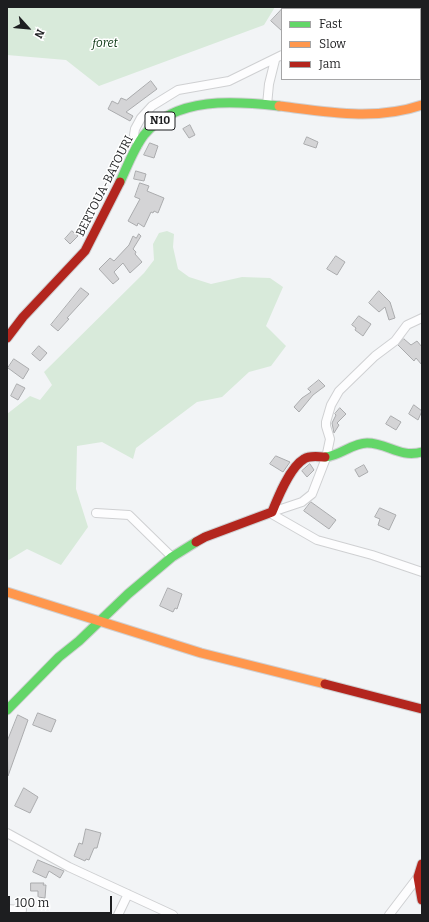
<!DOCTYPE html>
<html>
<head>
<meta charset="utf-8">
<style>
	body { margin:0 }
	#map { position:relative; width:429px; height:922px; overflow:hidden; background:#f2f4f6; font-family:Bitter,serif }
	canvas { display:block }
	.frame { position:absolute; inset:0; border:8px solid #1d1e20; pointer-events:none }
	.legend { position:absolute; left:281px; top:8px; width:140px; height:72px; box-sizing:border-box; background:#fff; border:1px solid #a5a5a6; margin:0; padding:5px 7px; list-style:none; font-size:12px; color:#1d1e20 }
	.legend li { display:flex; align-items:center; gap:8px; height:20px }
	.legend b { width:20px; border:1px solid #a5a5a6 }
	.north { position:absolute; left:8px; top:8px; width:40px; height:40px; -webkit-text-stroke:3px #fff; paint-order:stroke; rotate:117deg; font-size:11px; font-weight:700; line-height:16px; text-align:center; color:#1d1e20 }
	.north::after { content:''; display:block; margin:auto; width:14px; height:18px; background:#1d1e20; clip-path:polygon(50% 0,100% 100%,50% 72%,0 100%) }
	.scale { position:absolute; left:8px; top:896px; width:104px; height:18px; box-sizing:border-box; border:2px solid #1d1e20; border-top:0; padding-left:5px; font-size:12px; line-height:14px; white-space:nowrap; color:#1d1e20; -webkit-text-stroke:3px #fff; paint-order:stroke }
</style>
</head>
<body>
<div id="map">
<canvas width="429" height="922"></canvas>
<div class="frame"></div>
<ul class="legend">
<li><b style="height:5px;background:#63d668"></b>Fast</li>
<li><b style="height:5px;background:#ff974d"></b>Slow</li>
<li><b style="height:5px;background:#b3261e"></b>Jam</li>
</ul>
<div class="north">N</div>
<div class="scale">100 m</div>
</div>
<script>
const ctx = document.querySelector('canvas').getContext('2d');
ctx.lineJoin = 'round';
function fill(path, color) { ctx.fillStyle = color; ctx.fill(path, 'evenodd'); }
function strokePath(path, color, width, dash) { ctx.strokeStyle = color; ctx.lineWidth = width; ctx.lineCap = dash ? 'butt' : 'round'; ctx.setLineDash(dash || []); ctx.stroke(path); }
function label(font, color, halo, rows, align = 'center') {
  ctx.font = font + ' Bitter,serif'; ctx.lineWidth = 3; ctx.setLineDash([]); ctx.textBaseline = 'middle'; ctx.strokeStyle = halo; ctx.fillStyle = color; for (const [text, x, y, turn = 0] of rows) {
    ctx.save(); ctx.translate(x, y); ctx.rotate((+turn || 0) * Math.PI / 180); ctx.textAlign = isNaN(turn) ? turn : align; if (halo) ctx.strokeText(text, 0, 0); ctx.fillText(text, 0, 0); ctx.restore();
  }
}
fill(new Path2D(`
	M7,7H275L264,25L99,86L66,60L7,55Z
	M167,231L174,234L173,247L178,269L189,277L211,284L242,277L270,278L283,287L266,326L286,346L271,366L249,372L222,397L197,402L136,448L133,459L102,442L77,446L76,489L88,527L61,565L27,549L7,561V414L30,396L40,400L52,385L44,372L144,273L154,260L153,244L159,233Z`), '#d8eada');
const building = new Path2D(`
	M282,9V31L271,21Z
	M151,81L157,89L126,112L133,116L130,121L108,109L112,101L118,104L121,98L126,100Z
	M190,125L195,135L189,138L183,129Z
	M307,137L318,142L316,148L304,144Z
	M150,143L158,146L154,158L144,155Z
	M136,171L146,174L144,181L134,179Z
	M140,183L149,186L147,191L164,198L158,213L154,211L153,213L151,212L144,227L138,223L137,226L128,221L140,199L135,197Z
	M72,231L78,236L70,244L65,239Z
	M139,234L141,236L133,249L136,252L135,254L142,262L130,273L123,263L114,272L119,279L113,284L99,269L110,258L114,261L129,245L133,236L136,238Z
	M336,256L345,262L337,275L327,269Z
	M81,288L89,294L67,318L69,319L58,331L51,325Z
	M379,291L390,302L395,318L389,320L385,307L379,312L369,303Z
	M359,316L371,324L363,336L355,330L356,328L352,325Z
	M404,339L411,345L417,341L422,347V365L416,358L414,361L398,345Z
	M39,346L47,353L40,361L32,354Z
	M14,359L29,369L23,379L8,368Z
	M319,380L325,386L313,395L299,412L294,407L302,398L311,392L308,389Z
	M17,384L25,388L18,400L11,396Z
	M414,405L422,411L418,420L409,414Z
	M340,408L346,414L337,423L339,425L334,433L332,423L336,415L335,414Z
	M391,416L401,422L396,430L386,424Z
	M276,456L290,462L283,472L270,464Z
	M310,464L314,470L307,477L302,471Z
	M364,465L368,472L359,477L355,470Z
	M311,502L336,520L329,529L304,511Z
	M380,508L396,515L389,530L378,525L380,519L375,517Z
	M168,588L182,594L177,609L175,608L173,612L160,606Z
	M38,713L56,720L51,732L33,725Z
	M18,715L28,720L8,776L7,742Z
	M24,788L38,797L30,813L15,806Z
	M86,829L101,833L97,848H94L89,860L86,859L85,861L74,856L79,843L82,844Z
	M38,860L64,871L60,878L49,871L46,878L33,872Z
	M31,883H44L43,885H46L45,898L38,897V891H31Z`);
fill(building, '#d4d4d6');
strokePath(building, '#aaabad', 1);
const street = new Path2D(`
	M337,9L339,7
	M267,105L269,84L275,60
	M138,145L134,135L135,129L141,118L152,106L178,90L229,81L282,55
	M272,512L302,502L312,494L326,458L330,439L326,426V422L331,405L339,391L375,356L395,341L407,325L422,318
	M96,513L129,515L172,557
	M270,513L317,540L372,555L422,572
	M7,833L69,867L173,915
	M7,909L22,910
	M118,915L128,894
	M389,915L418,877`);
const fast = new Path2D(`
	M120,182C127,167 134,148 144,135C176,96 235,101 279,106
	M325,457C340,456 352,443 367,443C388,443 399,458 422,452
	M7,710L59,657L79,641L128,594L172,557L196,542`);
const slow = new Path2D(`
	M279,106C327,112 375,121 422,105
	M7,592L201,653L325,684`);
const jam = new Path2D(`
	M7,338L23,317L85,251L120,182
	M196,542L205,537L272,512C278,497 290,467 304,459C310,455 318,457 325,457
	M325,684L422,709
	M422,864L418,877L422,900`);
strokePath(street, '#cfd0d2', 10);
strokePath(fast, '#cfd0d2', 11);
strokePath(slow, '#cfd0d2', 11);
strokePath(jam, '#cfd0d2', 11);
strokePath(street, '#fdfdfe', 8);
strokePath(fast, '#63d668', 9);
strokePath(slow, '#ff974d', 9);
strokePath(jam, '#b3261e', 9);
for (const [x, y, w] of [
	[160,121,30]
]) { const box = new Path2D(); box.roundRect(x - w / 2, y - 9, w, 18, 3); ctx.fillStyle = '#fff'; ctx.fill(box); strokePath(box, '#1d1e20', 1); }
label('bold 11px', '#1d1e20', null, [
	["N10",160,121]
]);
label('italic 12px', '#06330e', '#fff', [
	["foret",105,44]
]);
label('12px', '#1d1e20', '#fff', [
	["BERTOUA-BATOURI",105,186,-63]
]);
</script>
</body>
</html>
